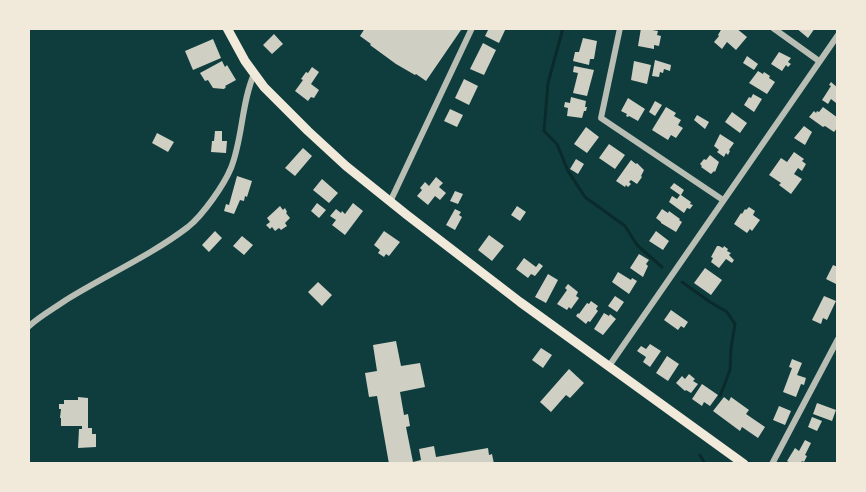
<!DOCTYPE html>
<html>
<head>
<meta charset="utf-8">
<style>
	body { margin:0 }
	#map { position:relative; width:866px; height:492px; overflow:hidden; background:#0f3d3e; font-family:"Source Sans 3",sans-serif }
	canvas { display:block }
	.frame { position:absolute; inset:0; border:30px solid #f1e9da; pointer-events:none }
</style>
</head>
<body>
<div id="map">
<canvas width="866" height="492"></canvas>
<div class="frame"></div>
</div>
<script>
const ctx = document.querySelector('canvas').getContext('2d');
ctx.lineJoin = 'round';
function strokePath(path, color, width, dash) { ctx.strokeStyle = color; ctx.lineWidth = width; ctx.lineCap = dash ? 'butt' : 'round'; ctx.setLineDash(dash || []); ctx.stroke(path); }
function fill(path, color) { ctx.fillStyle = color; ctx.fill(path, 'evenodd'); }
strokePath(new Path2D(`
	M563,28L548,83L544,131L557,144L568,171L585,197L625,226L637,245L662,267
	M682,282L710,302L727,312L735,324L731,348L730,370L720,396
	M700,455L705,464`), '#0a2a2b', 3);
fill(new Path2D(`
	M365,28H429L432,30L433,28H458L461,30L426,81L416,74L415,75L396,64L370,45L371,44L360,36Z
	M489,28H506L499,43L485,36Z
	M641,28L658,31L657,35L661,36L659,46L654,45V49L638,46Z
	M722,28H736L747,37L736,50L727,42L722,49L714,42L719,36L718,35Z
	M796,28H815L808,38Z
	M274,34L283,44L272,54L263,45Z
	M583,38L597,41L594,59H590L589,65L573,61L575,52H579Z
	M213,39L221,58L193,70L185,51Z
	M483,43L496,50L484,75L470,69Z
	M779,52L791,58L788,62L791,64L788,67L786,65L782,71L771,64Z
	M747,56L758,64L754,70L743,63Z
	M655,60L671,65L670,71L664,69L663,73L660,72L659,77L652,76Z
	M222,61L225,67L227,65L236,80L225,86L226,87L224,89L213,88L208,80L205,81L200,73Z
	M634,61L651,65L647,84L631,80Z
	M574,66L594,70L587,96L573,93L578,73L573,72Z
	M312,67L319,72L311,84L319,90L314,98L311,97L308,101L295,91L303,80L301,79L306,72L308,73Z
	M758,71L763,74L764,72L770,76L769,78L775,82L767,94L749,83Z
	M464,79L478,86L469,105L455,98Z
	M831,82L838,88V102L836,103L831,99L828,104L822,100L831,86L829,85Z
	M753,94L762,99L754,112L744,105L749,97L751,98Z
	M571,97L586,101L585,107H587L586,111H584L582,118L567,116L568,108L564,107L565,102L570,103Z
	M628,98L645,109L638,121L629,116L628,117L626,116L627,114L621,111Z
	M655,101L662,105L655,116L649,112Z
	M666,107L676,113L674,116L681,120L678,125L683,128L676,138L671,135L668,140L652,130Z
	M823,107L838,118V127L834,132L825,126L823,127L809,117L814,111L816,113L817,111L819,112Z
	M450,109L463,115L457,127L444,121Z
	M732,112L747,123L740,133L725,122Z
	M697,115L709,122L705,129L694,120Z
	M804,126L812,132L805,145L794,138Z
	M586,127L599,137L587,153L574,144Z
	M215,131H222V141H227L226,153L211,152L212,141H214Z
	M157,133L174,142L168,152L152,143Z
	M720,134L734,143L729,150L730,151L728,155L726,153L724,157L717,152L719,150L714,146Z
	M609,144L625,155L615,169L599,158Z
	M303,148L312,156L295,176L285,168Z
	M794,152L804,159L802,161L806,164L802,171L798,168L794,174L802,179L791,194L779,185L781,183L769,175L781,158L787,162Z
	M710,155L719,162L715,172L714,171L711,174L701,167L702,166L700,164L704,159L706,160Z
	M576,159L584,164L578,174L570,169Z
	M631,160L636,164L637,163L644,170L641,176L642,177L637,184L631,180L629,182L631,184L628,187L626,185L625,187L616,181Z
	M237,176L252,181L247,197L245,196L244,201L240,200L234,214L224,211L226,204L229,205Z
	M436,177L443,183L439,187L446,193L440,200L435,196L428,205L417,196L422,190L420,188L425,182L429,186Z
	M322,179L338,193L329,203L313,190Z
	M674,183L684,190L681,195L691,202L690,204L693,205L690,209L687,208L684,213L669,202L672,196L677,199L680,195L670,188Z
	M455,191L463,194L458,204L450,201Z
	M317,203L326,210L319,218L311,211Z
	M353,203L363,211L345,235L332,225L336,220L330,216L336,209L341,213L342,211L345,214Z
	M280,206L283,210L285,208L287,212L286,213L290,218L285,223L287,226L281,230L279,228L275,231L272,227L270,229L266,225L270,222L267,218Z
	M517,206L526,212L520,221L511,215Z
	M749,207L755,211L753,215L760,220L752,231L750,229L747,233L734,224L741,213L742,214L745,209L746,210Z
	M455,209L461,212L459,215L462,217L455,230L446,225Z
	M662,209L668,213L669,211L680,219L679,220L682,222L676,232L661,223V222L656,218Z
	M215,231L222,238L209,252L202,245Z
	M384,231L400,242L389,256L386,254L384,257L378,253L380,250L374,245Z
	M656,231L669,241L663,250L649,241Z
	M489,235L504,246L492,261L478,250Z
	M242,236L253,245L244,255L233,246Z
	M717,246H719L723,248L724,246L728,249L727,251L731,253L729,255L734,260L732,263L726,259L719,268L711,262L713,258L711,257Z
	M639,254L649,260L646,264L648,266L643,277L630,268Z
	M524,258L536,267L539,263L543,266L535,276L531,274L528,278L516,269Z
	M833,265L838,267V285L826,279Z
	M705,268L722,280L711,295L694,283Z
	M618,272L631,280L632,278L637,281L629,294L612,282Z
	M548,274L558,280L546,303L535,297Z
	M318,282L332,295L322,306L308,292Z
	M568,284L578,292L576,296L579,298L571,309L569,307L567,310L557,304L567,290L565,288Z
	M615,296L624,302L617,312L608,306Z
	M824,296L836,301L827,320L823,318L821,324L812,320Z
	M591,301L598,306L596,309L598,311L590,322L588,321L586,324L576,316L578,313L579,314L587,303L589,304Z
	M671,310L688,322L684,328L681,326L678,330L664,320Z
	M604,313L609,316L610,314L616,319L603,335L594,329Z
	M396,341L401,366L420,363L425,387L400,392L404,415L408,414L410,426L406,427L413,462L421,460L419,449L434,446L436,457L488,448L489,455L492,454L494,464H389L377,396L369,397L365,373L377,371L373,345Z
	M650,344L661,351L650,367L643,362L646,357L637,351L641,346L646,349Z
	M541,348L552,355L543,368L532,360Z
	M667,356L679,364L668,381L656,373Z
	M792,359L802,363L797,375L806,378L804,385L801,384L796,397L783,392L792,368L789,367Z
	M569,369L584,383L570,398L566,395L551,412L540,402Z
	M689,374L695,379L693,381L698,384L691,393L686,390L685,391L676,383L682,376L685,379Z
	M702,384L718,395L710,406L704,402L702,406L692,399Z
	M78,397L88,398V428H92V434H96V447L78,448L79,429H82V426H61V418H60L61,409H59V404H64V400H78Z
	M724,397L729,401L731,397L749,410L746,414L765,427L758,438L742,427L740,431L713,411Z
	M817,403L836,410L832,421L813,414Z
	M779,406L791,411L785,425L773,420Z
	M812,417L822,421L817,431L808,427Z
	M805,440L811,443L805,455L807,456L804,462L802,461L800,464H792L787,461L795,448L799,451Z`), '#cfcfc3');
strokePath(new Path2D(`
	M620,28L601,118L723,200
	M773,28L819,61
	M390,202L472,28
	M28,327C40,316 53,309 66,300C106,275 150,256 188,227C203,215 224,185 231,168C243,138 241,104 254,74
	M609,366L838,35
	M772,464L838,339`), '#b8beb3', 6);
strokePath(new Path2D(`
	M227,28L245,61L264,87L308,131L346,166L407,215L520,302L744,464`), '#f1e9da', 9);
</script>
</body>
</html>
